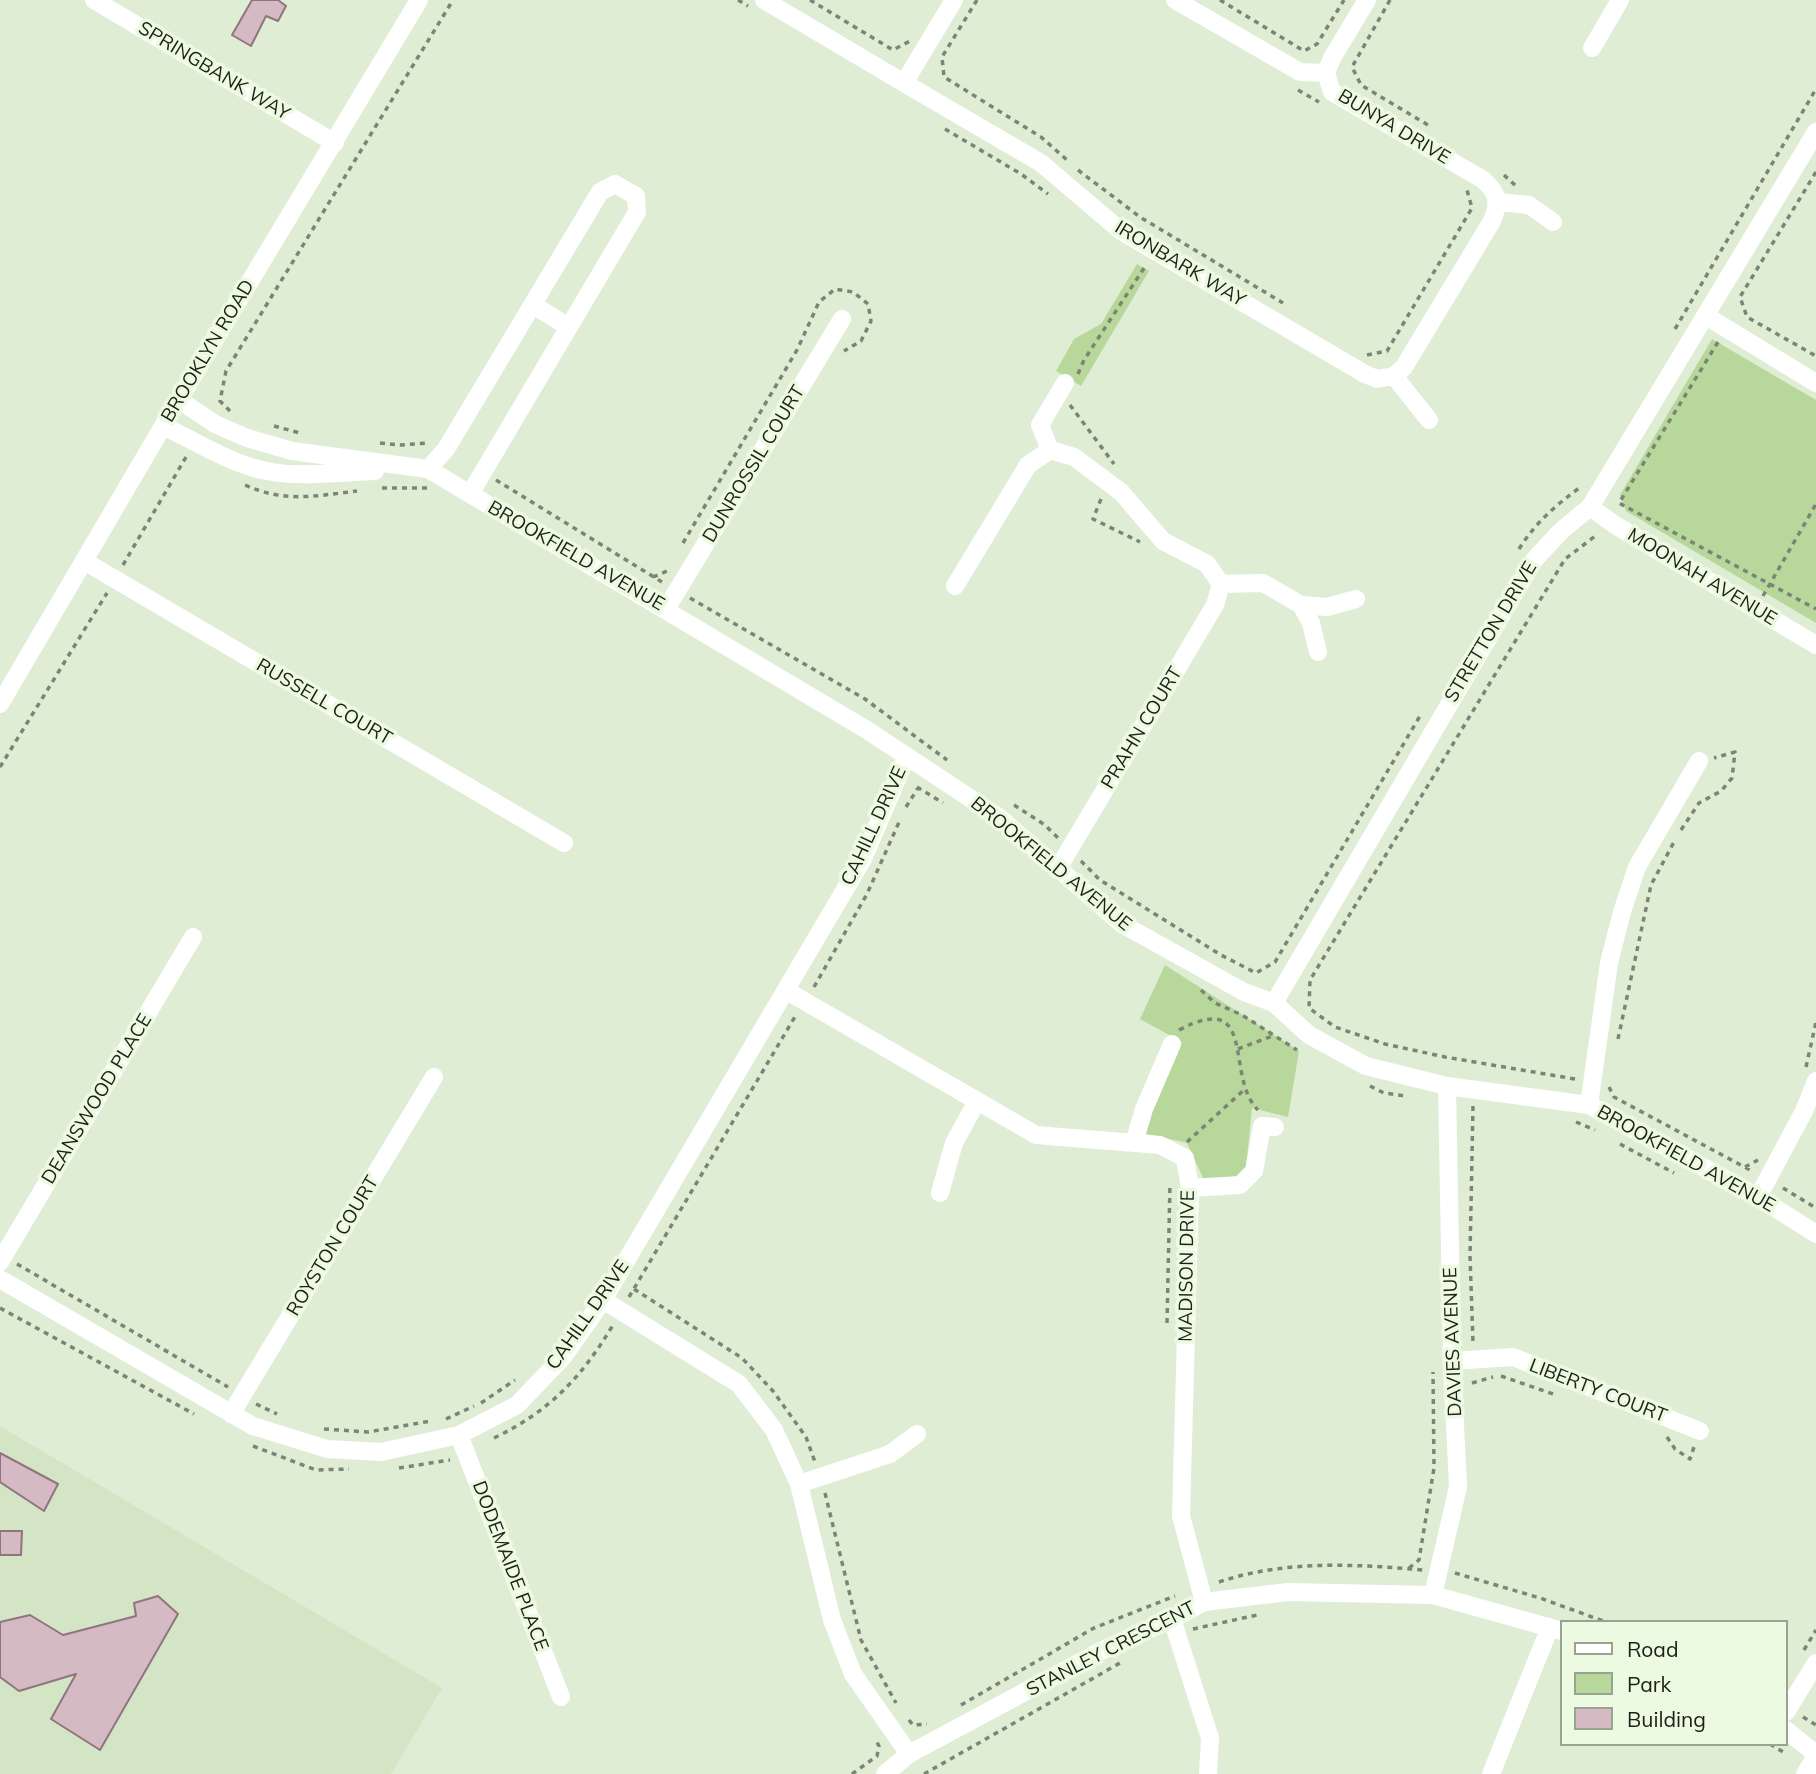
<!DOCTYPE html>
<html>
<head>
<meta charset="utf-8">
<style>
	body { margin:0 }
	#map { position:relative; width:1816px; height:1774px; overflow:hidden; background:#dfedd5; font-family:Mulish,sans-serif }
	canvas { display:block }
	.legend { position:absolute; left:1560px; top:1620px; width:228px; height:126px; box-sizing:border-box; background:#edfae2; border:2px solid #99a391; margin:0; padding:9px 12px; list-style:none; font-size:21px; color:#1c2018 }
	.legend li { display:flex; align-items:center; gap:14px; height:35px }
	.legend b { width:35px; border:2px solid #99a391 }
</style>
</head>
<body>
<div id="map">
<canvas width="1816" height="1774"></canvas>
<ul class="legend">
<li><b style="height:9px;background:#fff"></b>Road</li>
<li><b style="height:19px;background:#b7d89a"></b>Park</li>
<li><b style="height:19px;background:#d5b9c3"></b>Building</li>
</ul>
</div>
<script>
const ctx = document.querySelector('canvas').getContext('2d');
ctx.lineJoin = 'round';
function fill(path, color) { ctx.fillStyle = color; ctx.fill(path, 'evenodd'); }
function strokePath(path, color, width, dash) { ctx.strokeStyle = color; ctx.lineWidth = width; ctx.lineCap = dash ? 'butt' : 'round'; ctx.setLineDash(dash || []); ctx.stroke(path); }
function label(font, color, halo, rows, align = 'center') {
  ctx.font = font + ' Mulish,sans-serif'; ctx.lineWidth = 7; ctx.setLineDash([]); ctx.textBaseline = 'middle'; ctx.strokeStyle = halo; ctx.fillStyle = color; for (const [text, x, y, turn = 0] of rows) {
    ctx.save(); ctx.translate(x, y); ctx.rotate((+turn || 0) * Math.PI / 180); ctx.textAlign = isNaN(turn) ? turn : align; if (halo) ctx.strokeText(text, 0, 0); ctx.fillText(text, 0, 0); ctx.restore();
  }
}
fill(new Path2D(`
	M0,1426L442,1688L391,1774H0Z`), '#d4e5c6');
fill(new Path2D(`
	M1137,264L1149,271L1081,386L1056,371L1074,339L1101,324Z
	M1712,339L1816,400V623L1626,511L1620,495Z
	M1165,965L1299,1051L1288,1117L1252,1108L1245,1177L1204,1180L1187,1143L1143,1133L1182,1042L1140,1019Z`), '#b7d89a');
const building = new Path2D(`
	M252,0H278L286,6L278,21L266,16L251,46L232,35Z
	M0,1453L58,1484L44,1511L0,1482Z
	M0,1531H22L21,1555H0Z
	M158,1596L178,1614L100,1750L51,1719L76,1674L19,1691L0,1677V1622L30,1615L63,1635L136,1616L134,1603Z`);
fill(building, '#d5b9c3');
strokePath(building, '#8f757f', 2);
strokePath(new Path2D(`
	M738,0L748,6
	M810,0L893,50L910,41
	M977,0L942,57L944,77L1041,137L1067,160
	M1220,0L1304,51L1317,44L1344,0
	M1390,0L1352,67L1361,85L1428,125
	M1298,90L1319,102
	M945,129L1021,174L1048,194
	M1078,170L1140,217L1283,303
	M1816,172L1740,297L1747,317L1816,356
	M1504,175L1516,186
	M1675,329L1816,89
	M1718,342L1619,503L1816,609
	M1367,355L1387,351L1472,208L1467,190
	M1078,374L1084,360L1146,265
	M1070,405L1114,464
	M230,411L220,401L226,371L453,0
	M274,426L300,433
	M380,443L400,445L428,443
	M496,480L662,582
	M245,485C285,503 315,496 357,491
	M382,488H427
	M1101,499L1093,519L1140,542
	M683,543L797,350L819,302L835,289L853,292L868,304L871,321L861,341L844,351
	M1519,549C1535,523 1557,504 1582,486
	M123,565L186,457
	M653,577L667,571L669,568
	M1763,596L1816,504
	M690,598L865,699L947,760
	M0,767L107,593
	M917,787L943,803
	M1014,805L1045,825L1058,838
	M906,807L918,788
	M1681,830L1699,803L1721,791L1732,778L1735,752L1714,758
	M1081,861L1100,880L1221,955L1256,973L1275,962L1420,716
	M814,987L867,894L900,820
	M1201,990L1215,1003L1242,1015L1297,1050
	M1179,1030C1259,988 1224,1077 1258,1110
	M1618,1039L1651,885L1674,842
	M1238,1049L1275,1035
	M1806,1067L1816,1022
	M1575,1079L1445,1057L1385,1044L1335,1027L1309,1008L1310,980L1565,559L1598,534
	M1370,1086L1384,1093L1406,1096
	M1609,1087L1614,1097L1752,1171
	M1473,1106L1470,1256L1473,1343
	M1576,1122L1595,1130
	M1187,1142L1245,1089
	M1620,1144L1674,1173
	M1745,1167L1758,1160
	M1783,1188L1816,1208
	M17,1264L228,1387
	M634,1289L742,1358L773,1391L806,1437L815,1462
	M629,1297L796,1015
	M0,1308L194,1414
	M1167,1323L1170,1183
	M1501,1376L1556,1395
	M1472,1383L1493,1377
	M481,1403L515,1380
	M256,1404L277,1414
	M446,1419L474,1406
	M324,1429L368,1432L431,1421
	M1667,1437L1675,1449L1690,1459L1694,1447
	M494,1438C550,1411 581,1378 613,1325
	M253,1446L316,1470L349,1469
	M399,1468L450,1460
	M825,1493L861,1640L896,1703
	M1409,1568L1419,1560L1434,1468L1433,1372
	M1455,1573L1540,1598L1606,1622
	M1219,1582C1284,1560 1355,1564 1423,1570
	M1193,1629L1257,1615
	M1804,1650L1816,1630
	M961,1705L1094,1628L1175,1596
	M1803,1717L1816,1725
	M909,1720L913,1725L927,1724
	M1770,1744L1783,1752
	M852,1774L877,1756L879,1746L875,1739
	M924,1774L1120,1663`), '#7c8575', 3.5, [5, 5]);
strokePath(new Path2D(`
	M94,0L335,143
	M764,0L904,83
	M954,0L904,83L1041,163L1121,231L1365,374L1377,379L1394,376
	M1175,0L1300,72L1326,73
	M1367,0L1332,58L1326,73L1332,92L1482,179C1498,192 1500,202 1492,221L1404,367L1394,376
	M1592,48L1620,0
	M1498,202L1529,205L1553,222
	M533,305L569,327
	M1706,316L1816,383
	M1394,376L1429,420
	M179,400L215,424L247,438L292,451L428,469L867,730L1000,818L1122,924L1244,992L1274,1003L1309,1035L1366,1066L1447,1086L1589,1105L1758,1197L1816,1234
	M163,426C197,442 231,464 267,471C302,478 341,472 375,471
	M1050,450L1040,425L1065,383
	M428,469L446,449L600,192L615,184L636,196L637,212L470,494
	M1590,507L1615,525L1816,645
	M84,561L564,843
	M1221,584L1263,583L1301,605L1311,623L1318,652
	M955,586L1028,465L1050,450L1074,457L1121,492L1163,541L1207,564L1221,584L1215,605L1057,870
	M1301,605L1327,607L1356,599
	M666,609L842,319
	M0,704L163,426L419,0
	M787,991L1036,1135L1160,1145L1185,1158L1190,1188L1181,1516L1204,1602
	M1274,1003L1534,560L1561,531L1590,507L1816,132
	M1589,1105L1609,963L1622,912L1637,867L1699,761
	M1134,1143L1144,1109L1172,1044
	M1190,1188L1240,1185L1254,1171L1262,1126L1275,1127
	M940,1193L954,1143L977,1101
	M1758,1197L1804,1111L1816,1081
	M0,1262L193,937
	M0,1279L253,1426L327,1449L381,1452L459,1435L517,1405L563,1357L603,1300L863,859L906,758
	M603,1300L739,1384L774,1430L799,1484L832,1620L853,1674L909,1754
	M1452,1361L1513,1357L1700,1431
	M231,1414L434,1077
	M459,1435L561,1697
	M799,1484L890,1454L917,1434
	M1433,1595L1458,1487L1452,1361L1447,1086
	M1172,1619L1210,1738L1208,1774
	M1786,1712L1816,1663
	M1786,1730L1816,1754
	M885,1774L909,1754L1101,1651L1172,1619L1204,1602L1288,1592L1433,1595L1562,1631
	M1491,1774L1550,1627
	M1805,1774L1816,1756`), '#fff', 18);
label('19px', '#1c2018', '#edfae2', [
	["SPRINGBANK WAY",214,71,31],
	["BUNYA DRIVE",1394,127,31],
	["IRONBARK WAY",1180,264,31],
	["BROOKLYN ROAD",208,351,-59],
	["DUNROSSIL COURT",754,464,-59],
	["BROOKFIELD AVENUE",576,556,30],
	["MOONAH AVENUE",1702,577,31],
	["STRETTON DRIVE",1491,632,-59],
	["RUSSELL COURT",324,702,30],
	["PRAHN COURT",1142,728,-59],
	["CAHILL DRIVE",874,826,-65],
	["BROOKFIELD AVENUE",1051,864,39],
	["DEANSWOOD PLACE",97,1099,-59],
	["BROOKFIELD AVENUE",1686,1159,29],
	["ROYSTON COURT",333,1246,-59],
	["MADISON DRIVE",1187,1266,-89],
	["CAHILL DRIVE",588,1315,-55],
	["DAVIES AVENUE",1453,1342,-92],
	["LIBERTY COURT",1598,1391,21],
	["DODEMAIDE PLACE",510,1566,69],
	["STANLEY CRESCENT",1111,1649,-27]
]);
</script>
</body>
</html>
